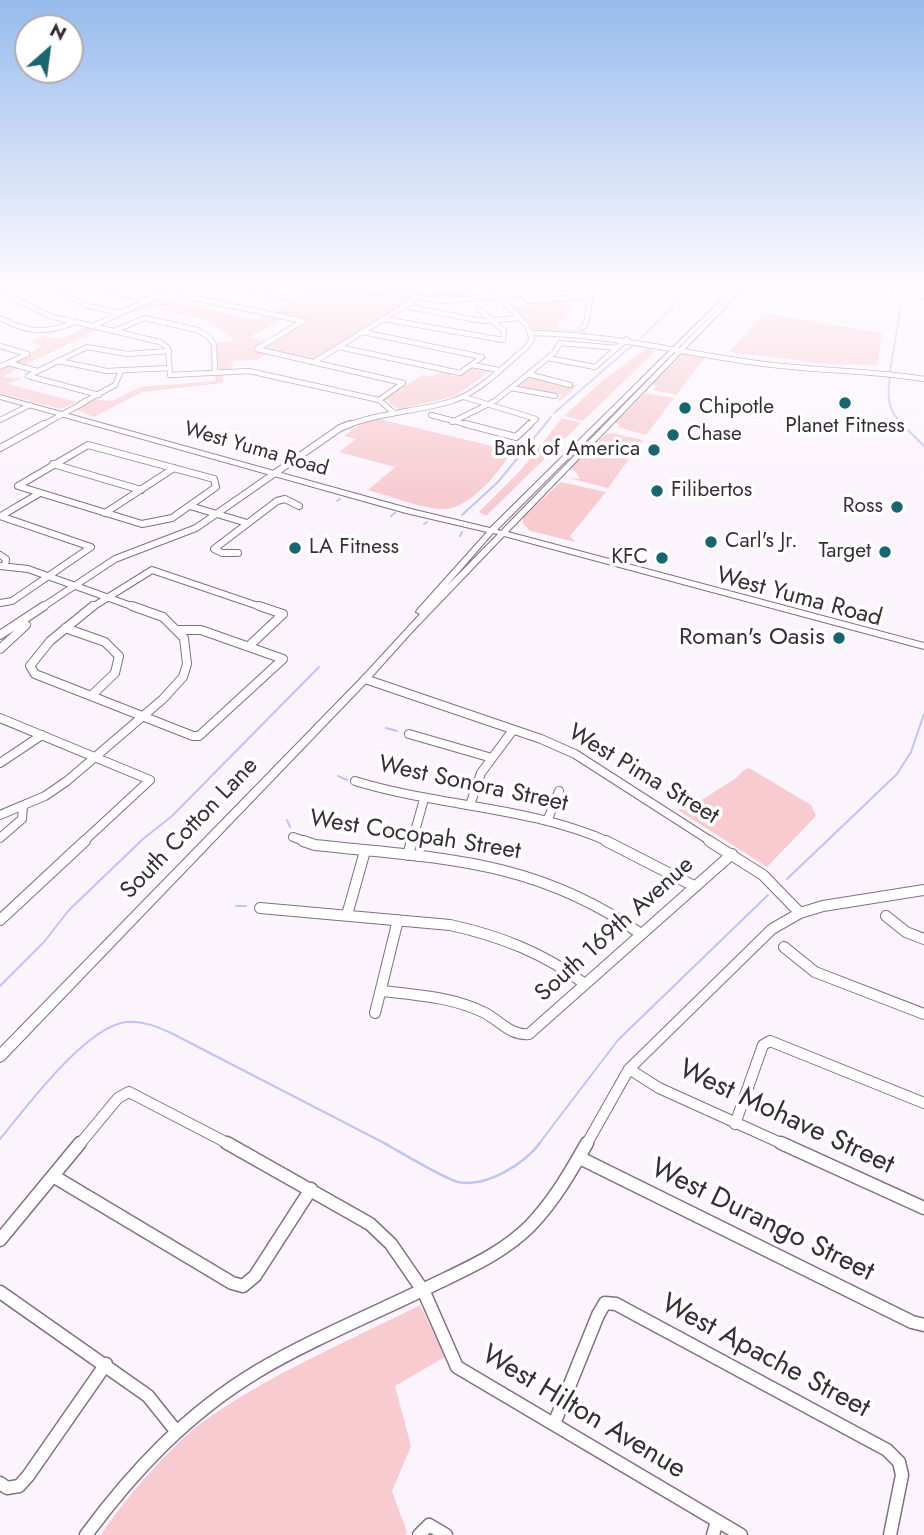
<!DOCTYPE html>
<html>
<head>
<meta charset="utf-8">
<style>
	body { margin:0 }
	#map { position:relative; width:924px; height:1535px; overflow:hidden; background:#fcf4fd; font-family:Jost,sans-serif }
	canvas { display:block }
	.north { position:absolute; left:14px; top:14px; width:70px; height:70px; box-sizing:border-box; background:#fff; border:2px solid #afabaf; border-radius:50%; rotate:28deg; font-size:19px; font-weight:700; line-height:28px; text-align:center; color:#362e36 }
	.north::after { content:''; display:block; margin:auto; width:24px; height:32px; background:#1a6570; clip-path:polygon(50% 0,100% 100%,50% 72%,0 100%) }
</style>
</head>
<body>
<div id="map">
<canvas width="924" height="1535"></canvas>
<div class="north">N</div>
</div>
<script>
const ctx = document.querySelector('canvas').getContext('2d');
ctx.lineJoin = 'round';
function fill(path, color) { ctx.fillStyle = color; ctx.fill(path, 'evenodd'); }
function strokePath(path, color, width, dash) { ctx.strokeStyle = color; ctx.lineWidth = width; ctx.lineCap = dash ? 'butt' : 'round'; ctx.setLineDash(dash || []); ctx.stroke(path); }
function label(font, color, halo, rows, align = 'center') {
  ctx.font = font + ' Jost,sans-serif'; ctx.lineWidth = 7; ctx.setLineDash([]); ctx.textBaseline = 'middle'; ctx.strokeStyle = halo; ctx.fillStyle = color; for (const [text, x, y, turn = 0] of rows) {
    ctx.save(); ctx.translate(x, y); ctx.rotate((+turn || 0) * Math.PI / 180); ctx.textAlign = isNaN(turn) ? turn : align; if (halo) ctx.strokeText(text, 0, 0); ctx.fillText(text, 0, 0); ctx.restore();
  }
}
fill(new Path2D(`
	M326,284L410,300L314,360L262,349L307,321L271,312Z
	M158,298L256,320L266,314L284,318L250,337L265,341L253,349L267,354L257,360L234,361L231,370L219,369L216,343L234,341C225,322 170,309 150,309C136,309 124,314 113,320C106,323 103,324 102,327L99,326Z
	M568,298L571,301L567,318L559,321L558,328L592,332L535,331L511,305L535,308L532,302Z
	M764,313L882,333L877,365L826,364L729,352Z
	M88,326L98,329L86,335L91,337L82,338L24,365L15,363L42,346L31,342L43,336L61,339Z
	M647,348L655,351L583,421L564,416L602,381Z
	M684,353L706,356L676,395L653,390L657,386L652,384Z
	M10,365L19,368L3,377L23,378L8,384L77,402L91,396L61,409L0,393V368Z
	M472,367L491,371L455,396L399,409L389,403L392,401L383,400L399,389L404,390L401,388L423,375L433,377L442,371L453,373L452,376C461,377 466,372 472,367Z
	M224,373L223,383L142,392L94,417L76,410L94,399L112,401L140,387L215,381V374Z
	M527,376C549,375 560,392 580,383L560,401L558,399L562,395C553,391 530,391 517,389L515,386Z
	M645,393L674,398L646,435L618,427L619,424L614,423Z
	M562,418L581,423L486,516L479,512L521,470Z
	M379,419L513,451C497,473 469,513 437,509C414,506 390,496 368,490L395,467L339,452L356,439L344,436L360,424Z
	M612,433L643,440L608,488L568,478L580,479L575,471L569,469L606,434Z
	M561,482L606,492L570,536L575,542L530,531L523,523V517Z
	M749,768L811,805L816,816L767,867L678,810C700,804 712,792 732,781C739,777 740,771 749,768Z
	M420,1305L445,1357L395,1386L411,1446L392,1491L407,1532L405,1535H101C122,1502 169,1448 200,1424C267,1375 347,1342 420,1305Z`), '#f7cbd0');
strokePath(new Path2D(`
	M640,339L671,309L689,284
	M890,371L901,306L890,292L893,284
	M890,377C883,415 900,421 924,446
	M554,413L634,344
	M337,501L340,499
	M462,515L498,482L551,417
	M391,516L395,513
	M424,524L427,522
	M460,536L462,532
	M386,728L397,731
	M338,776L347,780
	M287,820L290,827
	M787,879L897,774L911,752L924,714
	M236,906H246
	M0,986L44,942L69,910L143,839L172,816L319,667
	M0,1139C26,1108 85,1027 126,1022C142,1020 158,1027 173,1034L388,1145
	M538,1145L618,1040L768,895`), '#bec5f4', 2);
strokePath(new Path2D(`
	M384,1143C402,1153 441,1177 458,1182C486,1188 524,1164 540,1143`), '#bec5f4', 2.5);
const minorFar4 = new Path2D(`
	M42,284L88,306L120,313
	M94,284L108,291L149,300
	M212,284L290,299
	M290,284L309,289
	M342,284L443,301L522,294
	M390,284L433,292H466L464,284
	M551,284L517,290L529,301L591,296
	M464,285L486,284
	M54,289L76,284
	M0,291L50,316L160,342L168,348L170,375L249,371L379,400L393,412
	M167,292L303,321
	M254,292L271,284
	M924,292L921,295L924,299
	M404,306L482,321L519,318
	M0,318C28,333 46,334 75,322
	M384,319L503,340L504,331L479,309
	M93,326L183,284
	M582,328L586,324L592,290L587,284
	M114,331L145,318L197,330L209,337L214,345L215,372
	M363,332L482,357
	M531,333C610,334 686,354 764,364C817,371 871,370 924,379
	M0,346L27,354
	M339,347L460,373L482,357
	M257,349L403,383
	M257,349L303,321
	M548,358L595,367L627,339
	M58,361L107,371L169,368
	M314,362L416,299
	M9,363L37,371
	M472,365L499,370
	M0,367L27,354
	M528,374L570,385
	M28,376L87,347L127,354L169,351
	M28,376L99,395
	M511,388L555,396
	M464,397L536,419L528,426
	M379,400L403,383
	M80,404L115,385L121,371
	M431,415L473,426
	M0,420L30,405
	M452,422L495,401L554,353L560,343L618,348
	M41,426L85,402
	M346,426C380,412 417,412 452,401C479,393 505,365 527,347L532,339L527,326L488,284`);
const minorFar3 = new Path2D(`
	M466,424L516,437L530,424
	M88,445L214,479L216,487L172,518L142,524L18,486Z
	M0,448L44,424
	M53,464L141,490
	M190,506L247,523
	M105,513L174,468
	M0,516L91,547L12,601L0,603
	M1,516L40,493
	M238,553H222L214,549L277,501L285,499L299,506
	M0,555L6,559L5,566
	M0,566L28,569L137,608
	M41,608L115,559L196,528L340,428L350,424
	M91,608L152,570L264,608`);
const minorFar2 = new Path2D(`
	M93,606L50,641L30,666L35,674L193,736H199L283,659L201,630H180
	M65,628L105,642L119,656L115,673L91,696
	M0,635L44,606
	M249,646L283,614L259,606
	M0,649L26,625
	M365,679L541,739L575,754L712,842
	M0,718L150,780L83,842
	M409,734L492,758
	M0,763L42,735
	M355,781C439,807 528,806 609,842
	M470,805L481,773L513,730
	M0,815L45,796L67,781L163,699L183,677L187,664L184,638L163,617L132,606
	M548,819L559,791
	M293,837L307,842
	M0,838L22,819L23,806
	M412,842L424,799`);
const minorFar1 = new Path2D(`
	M303,841L315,845C438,858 536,859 641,934
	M606,841L694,886
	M709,841L763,875L800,913
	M408,855L412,841
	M260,908L450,925C500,936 544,953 585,984
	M347,915L365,851
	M886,916L906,932L924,939
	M0,920L85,841
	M784,947L815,972L924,1014
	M382,991C417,995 453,997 485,1013C500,1021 511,1036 529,1034L732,854
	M375,1013L398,920
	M629,1069L659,1088L785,1145
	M735,1124L763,1045L770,1041L924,1103
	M79,1145L118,1098L129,1092L231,1145
	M586,1145L629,1069L772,929L800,913L823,906L924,890`);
const minor = new Path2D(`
	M227,1143L370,1224L391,1244L424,1292L457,1367L741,1535
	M781,1143L924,1208
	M580,1158L912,1322L924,1325
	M53,1176L232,1283L243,1286L255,1276L311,1189
	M0,1240L80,1143
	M0,1292L148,1396L176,1431
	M554,1424L598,1315L605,1303L616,1304L887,1450L899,1462L902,1475L890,1535
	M0,1483L7,1488L19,1486L28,1476L106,1364
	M86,1535C134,1470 188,1413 258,1371C312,1339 378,1312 435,1284C468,1268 503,1253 530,1226C554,1201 570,1173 587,1143
	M419,1535L429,1525L446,1535
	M713,1535L717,1521`);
const major = new Path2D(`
	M730,284H734L732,294L497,530L501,531L738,288L745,284H751L742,290L508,532L924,643V649L504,536L412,632L368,681L4,1060L0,1062V1048L362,677L420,614L416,612L417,610L487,532L406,513L0,399V395L411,509L490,528L728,293ZM493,533L498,534L446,587Z`);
const highway = new Path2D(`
	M733,284H739L732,294H728Z`);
strokePath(minorFar4, '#816f82', 6);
strokePath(minorFar3, '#816f82', 8);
strokePath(minorFar2, '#816f82', 10);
strokePath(minorFar1, '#816f82', 12);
strokePath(minor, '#816f82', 15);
strokePath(major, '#816f82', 2);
strokePath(highway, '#816f82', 3);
strokePath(minorFar4, '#fff', 4.5);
strokePath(minorFar3, '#fff', 6);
strokePath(minorFar2, '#fff', 8);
strokePath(minorFar1, '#fff', 10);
strokePath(minor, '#fff', 12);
fill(major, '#fff');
fill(highway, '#fff');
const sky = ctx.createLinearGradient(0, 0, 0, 499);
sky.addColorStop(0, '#97bbed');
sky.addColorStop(0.57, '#fefafe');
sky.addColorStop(1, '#fefafe00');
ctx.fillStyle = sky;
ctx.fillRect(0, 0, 924, 499);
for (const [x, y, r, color] of [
	[845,403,7,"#1a6570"],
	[685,408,7,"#1a6570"],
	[673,435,7,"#1a6570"],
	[654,450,7,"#1a6570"],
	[657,491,7,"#1a6570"],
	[897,507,7,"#1a6570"],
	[711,542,7,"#1a6570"],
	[295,548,7,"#1a6570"],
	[885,552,7,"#1a6570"],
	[662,558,7,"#1a6570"],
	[839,638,7,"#1a6570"]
]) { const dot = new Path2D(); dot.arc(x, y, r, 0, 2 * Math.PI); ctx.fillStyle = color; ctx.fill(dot); strokePath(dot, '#fff', 2.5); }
label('21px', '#362e36', '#fff', [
	["Chipotle",699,408],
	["Planet Fitness",845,427,"center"],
	["Chase",687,435],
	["Bank of America",640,450,"right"],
	["Filibertos",671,491],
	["Ross",883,507,"right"],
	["Carl's Jr.",725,542],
	["LA Fitness",309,548],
	["Target",871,552,"right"],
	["KFC",648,558,"right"]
], 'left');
label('21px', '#362e36', '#fff', [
	["West Yuma Road",256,450,16]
]);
label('24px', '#362e36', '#fff', [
	["West Yuma Road",799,598,15],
	["West Pima Street",643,775,31],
	["West Sonora Street",473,785,12],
	["South Cotton Lane",190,829,-46],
	["West Cocopah Street",415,836,9],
	["South 169th Avenue",615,930,-42]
]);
label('24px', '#362e36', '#fff', [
	["Roman's Oasis",825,638]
], 'right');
label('28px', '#362e36', '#fff', [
	["West Mohave Street",786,1118,25],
	["West Durango Street",762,1221,26],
	["West Apache Street",765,1357,28],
	["West Hilton Avenue",583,1413,31]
]);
</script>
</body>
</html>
